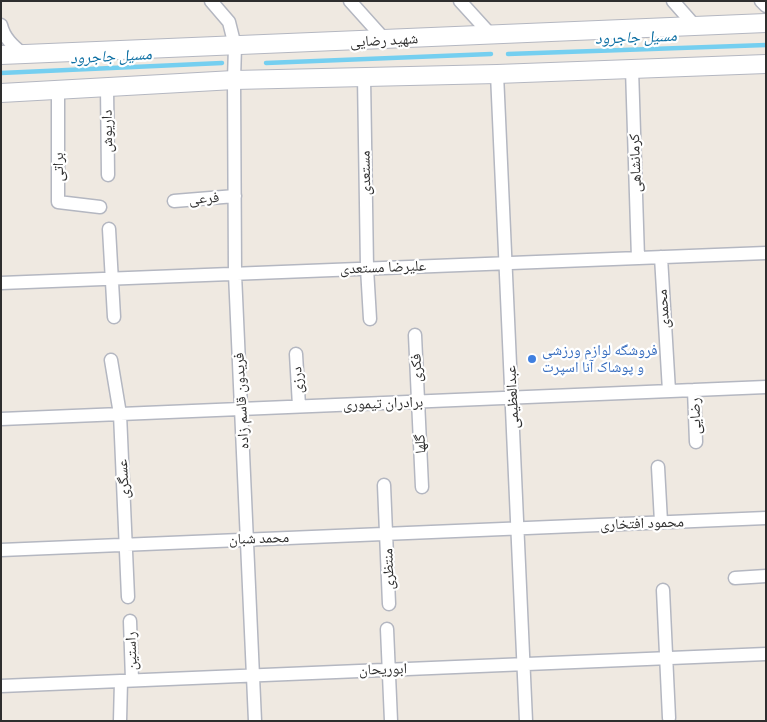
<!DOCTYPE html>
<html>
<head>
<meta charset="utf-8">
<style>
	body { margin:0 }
	#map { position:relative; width:767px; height:722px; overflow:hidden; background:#efe9e1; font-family:Ubuntu,sans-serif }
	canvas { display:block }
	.frame { position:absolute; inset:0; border:2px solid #2e2e2e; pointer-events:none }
</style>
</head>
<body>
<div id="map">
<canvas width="767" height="722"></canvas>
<div class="frame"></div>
</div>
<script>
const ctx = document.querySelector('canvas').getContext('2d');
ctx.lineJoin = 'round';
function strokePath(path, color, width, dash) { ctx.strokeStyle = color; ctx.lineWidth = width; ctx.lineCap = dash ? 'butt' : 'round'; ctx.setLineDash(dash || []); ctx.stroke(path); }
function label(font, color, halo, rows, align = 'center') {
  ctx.font = font + ' Ubuntu,"Noto Naskh Arabic",sans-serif'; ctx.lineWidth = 4.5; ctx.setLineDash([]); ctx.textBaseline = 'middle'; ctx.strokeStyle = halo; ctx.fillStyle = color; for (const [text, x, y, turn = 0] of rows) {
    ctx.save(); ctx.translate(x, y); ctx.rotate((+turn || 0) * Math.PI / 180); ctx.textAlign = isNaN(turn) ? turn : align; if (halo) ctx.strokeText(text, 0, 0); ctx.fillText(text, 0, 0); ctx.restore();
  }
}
strokePath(new Path2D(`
	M508,54L766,45
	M266,63L491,54
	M1,73L222,63`), '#75cff0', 4.5);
const minor = new Path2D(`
	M211,1L229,22L235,46L234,80L235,274L255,721
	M350,1L385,40
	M460,1L491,35
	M673,1L695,26
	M761,1L766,6
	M1,25C4,38 13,46 23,54
	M632,69L638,258
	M497,74L526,721
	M364,77L367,268L370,319
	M107,87L108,175
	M58,90V202L100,207
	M174,201L235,196
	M109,229L114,317
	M661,257L669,391
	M1,283L766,253
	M415,335L422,487
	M296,354L299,406
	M111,360L120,414L128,597
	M694,390L696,442
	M1,419L766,387
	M658,467L661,522
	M384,485L389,604
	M1,550L766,518
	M735,578L766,576
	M663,590L669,718
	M130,621L132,680
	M387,629L391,721
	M1,686L766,654
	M120,721L121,681`);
const secondary = new Path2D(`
	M1,55L766,23
	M1,93L234,80L497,74L766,64`);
strokePath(minor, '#b4b7c1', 15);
strokePath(secondary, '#b4b7c1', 20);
strokePath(minor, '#fff', 12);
strokePath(secondary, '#fff', 18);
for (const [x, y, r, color] of [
	[532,359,5,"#3f7fe0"]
]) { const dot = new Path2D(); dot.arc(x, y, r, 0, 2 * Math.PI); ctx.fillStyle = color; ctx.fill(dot); strokePath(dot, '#fff', 2); }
label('15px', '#2e2e2e', '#fff', [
	["شهید رضایی",384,40,-3],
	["داریوش",107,131,-91],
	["کرمانشاهی",635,163,-92],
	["براتی",58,167,-90],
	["مستعدی",365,173,-91],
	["فرعی",204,198,-4],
	["علیرضا مستعدی",383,267,-2],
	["محمدی",663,309,-94],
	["فکری",416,368,-92],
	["درزی",297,380,-93],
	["عبدالعظیمی",512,397,-93],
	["فریدون قاسم زاده",241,401,-93],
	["برادران تیموری",383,403,-2],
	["رضایی",695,416,-92],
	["گلها",420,444,-93],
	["عسگری",123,479,-93],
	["محمود افتخاری",642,523,-2],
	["محمد شبان",259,538,-2],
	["منتظری",388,569,-92],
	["راستین",131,651,-92],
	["ابوریحان",383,669,-2]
]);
label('15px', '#366cbe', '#fff', [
	["فروشگه لوازم ورزشی",542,350],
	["و پوشاک آنا اسپرت",542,367]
], 'left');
label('italic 16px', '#0d6fa3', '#fff', [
	["مسیل جاجرود",636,37,-2],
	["مسیل جاجرود",111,56,-3]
]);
</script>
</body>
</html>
